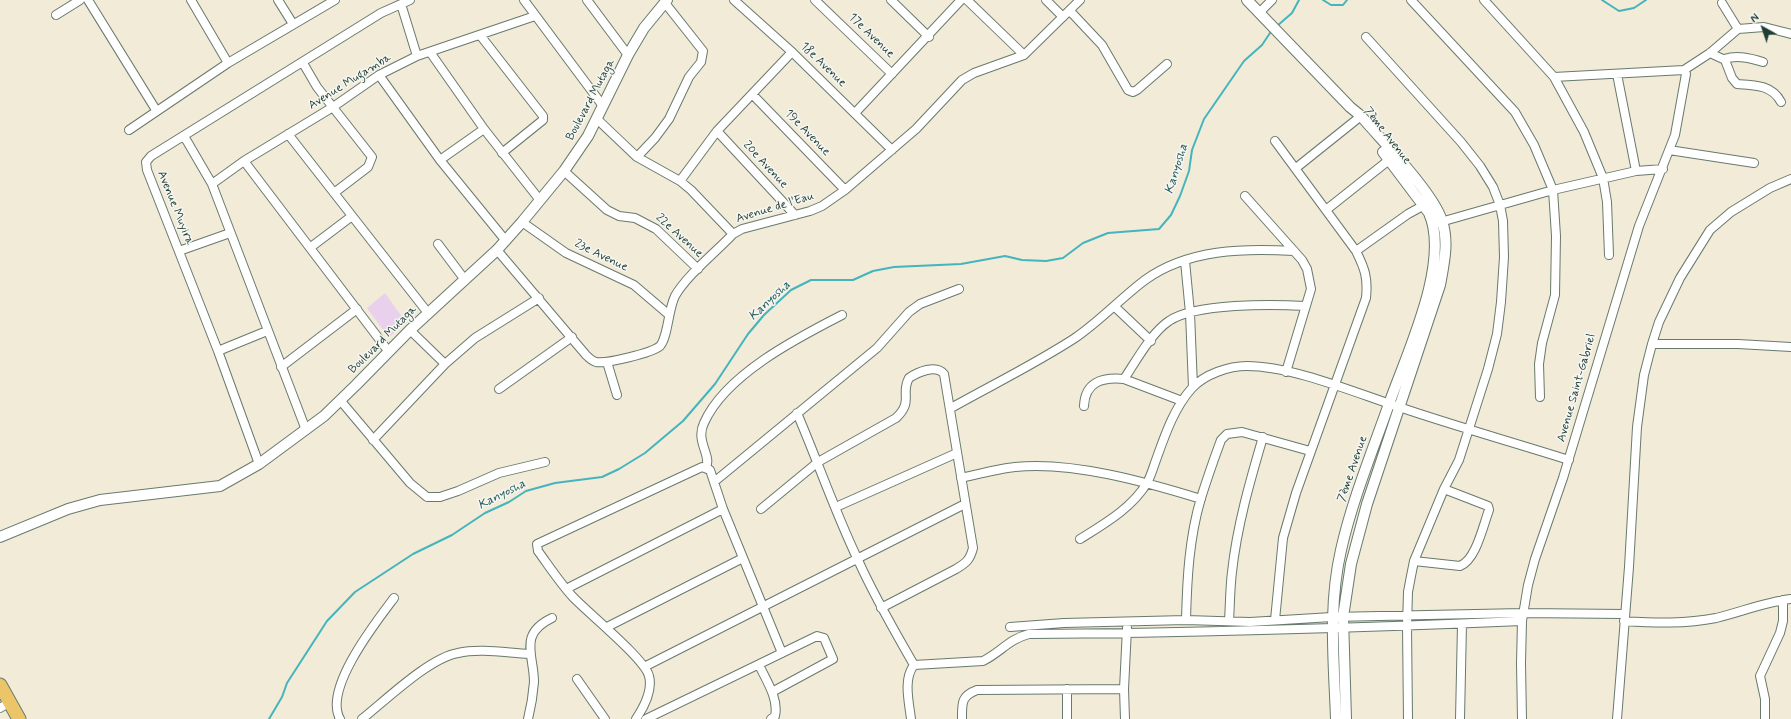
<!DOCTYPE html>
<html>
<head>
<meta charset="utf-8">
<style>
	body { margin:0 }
	#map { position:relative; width:1791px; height:719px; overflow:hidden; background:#f1ebd8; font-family:Mynerve,sans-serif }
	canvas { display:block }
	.north { position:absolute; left:1743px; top:8px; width:40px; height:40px; -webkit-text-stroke:3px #f6f6f2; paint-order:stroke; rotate:320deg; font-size:11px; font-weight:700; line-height:16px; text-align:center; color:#1f3d34 }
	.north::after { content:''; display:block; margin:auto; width:14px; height:18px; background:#1f3d34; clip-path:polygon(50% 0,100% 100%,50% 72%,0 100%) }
</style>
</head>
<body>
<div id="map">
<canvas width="1791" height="719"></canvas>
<div class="north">N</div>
</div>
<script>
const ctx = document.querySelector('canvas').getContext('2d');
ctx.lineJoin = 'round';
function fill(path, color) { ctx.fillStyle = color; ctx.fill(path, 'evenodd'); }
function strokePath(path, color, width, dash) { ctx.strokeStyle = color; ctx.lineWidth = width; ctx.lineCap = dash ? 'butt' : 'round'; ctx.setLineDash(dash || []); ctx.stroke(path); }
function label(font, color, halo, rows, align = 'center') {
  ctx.font = font + ' Mynerve,sans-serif'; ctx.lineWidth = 3; ctx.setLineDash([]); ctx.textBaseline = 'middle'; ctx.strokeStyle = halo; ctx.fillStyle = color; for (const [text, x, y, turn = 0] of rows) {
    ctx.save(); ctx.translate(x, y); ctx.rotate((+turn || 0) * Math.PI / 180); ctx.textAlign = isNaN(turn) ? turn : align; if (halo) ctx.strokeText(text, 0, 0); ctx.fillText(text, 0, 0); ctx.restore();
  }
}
fill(new Path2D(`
	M385,293L405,321L389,338L367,308Z`), '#e9d1ed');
strokePath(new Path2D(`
	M1323,0L1331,5H1343L1347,0
	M1602,0L1619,11L1634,8L1646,0
	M1277,26L1292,13L1299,0
	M269,719L282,697L287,683L327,621L355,592L413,554L452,535L485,513L509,502L526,491L555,483L602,477L619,469L645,453L683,421L715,384L748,334L764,315L791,290L811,280H853L873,271L894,267L961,264L1005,256L1022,260L1046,261L1063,258L1083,243L1108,233L1159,229L1171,215L1180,196L1189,171L1192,150L1204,119L1244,61L1262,45L1272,30`), '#44b4bd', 2);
const minor = new Path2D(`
	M88,0L156,110
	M191,0L228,63
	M278,0L293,24
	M524,0L603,106
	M587,0L628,55
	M734,0L792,52L892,150
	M815,0L892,74
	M891,0L929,37
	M967,0L1024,55
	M1046,0L1063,17
	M1411,0L1515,112L1534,145L1553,190L1556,236L1555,295L1542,343L1539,364L1540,397
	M1484,0L1554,77L1584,132L1603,178L1607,202L1609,255
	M1722,3L1738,29
	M401,4L417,56
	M1070,11L1102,45L1128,90L1133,92L1137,90L1167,64
	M1259,13L1272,0
	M56,15L80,0
	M480,35L543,116V120L502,153
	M1366,37L1461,142L1480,166L1493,187L1500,205L1503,221L1504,257L1501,302L1497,334L1488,369L1459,460L1444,489L1414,561L1411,576L1408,592L1407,626L1408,719
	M430,52L484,129L539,199
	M1710,53L1725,60L1732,78L1737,84C1755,85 1772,85 1781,102
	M1724,59C1738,55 1750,58 1763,62
	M303,63L317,87L372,157L368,167L334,193
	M1617,74L1636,171
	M379,75L440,160L506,241
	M1554,77L1684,70L1710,53L1738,29L1764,27L1791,34
	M752,94L845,190
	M855,113L961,0
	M597,119L637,157L680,181L691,190L733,234
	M129,130L228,63L335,0
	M717,131L795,215
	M288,134L428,313
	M184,136L212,184L306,430
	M1275,141L1356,251C1365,269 1368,278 1366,298L1296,493L1283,538L1275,620
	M1669,150L1754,163
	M637,157L655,138L669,119L689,77L701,62L703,51L665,3
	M440,160L484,129
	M244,161L389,352
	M1296,168L1361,116
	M564,171L607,210L619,216L635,218L656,229L698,269
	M680,181L717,131L792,52
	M212,184L244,161L333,107L379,75L417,56L535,16
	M1245,196L1302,260L1307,269L1311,289L1286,372
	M1326,210L1389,160
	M522,222L566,253L634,285L668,314
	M1437,223L1553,190L1636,171L1663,169
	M438,244L465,280
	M311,247L352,216
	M497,250L586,355C589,358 592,361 596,362C606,364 652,353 660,346C668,337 668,310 675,296C687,275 716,252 733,234L742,229L810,211L822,206L845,190L916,129L962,80L974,73L1024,55L1080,0
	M179,251L230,233
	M1356,251L1408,214L1428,203
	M1185,261L1190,313L1193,387
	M1114,306L1151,341
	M410,330L445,364
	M1652,344H1738L1791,347
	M218,351L267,331
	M607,362L617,395
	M281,367L357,309
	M1124,379L1182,401
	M499,389L572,337
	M340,400L410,483L427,497H440L458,491L499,473L545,462
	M1084,406C1085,382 1102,377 1124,379C1136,361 1152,332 1169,321C1195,303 1273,304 1305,306
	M951,408C992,385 1035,364 1075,338C1100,321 1121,298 1145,280C1188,249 1244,248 1294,251
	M797,413C818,462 835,512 858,560C874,596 894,630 914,665
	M373,440L445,364L475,338L539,298
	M259,464L218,351L147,170L146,162L151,156L381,13L410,0
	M706,467C712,456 695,441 704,423C725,375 797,338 842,315
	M961,478C979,474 997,469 1015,467C1072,461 1146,482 1201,499
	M714,482L877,348L909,312L920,304L959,289
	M836,507L957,453
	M761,509L818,462L896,418C914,401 900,394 909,378C918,372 936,364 944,374L973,548C970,560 966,563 956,569L881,608
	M1080,539C1104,524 1132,508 1147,483C1151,476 1153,468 1156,460C1165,435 1174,408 1192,388C1205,374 1229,366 1247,366C1292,366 1356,393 1399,407C1455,426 1512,442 1569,460
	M1414,561L1460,566C1476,560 1483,526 1489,510L1488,506L1444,489
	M566,589L723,509
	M1186,620C1187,580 1189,538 1201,498C1207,479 1214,459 1221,440L1227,434L1242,432L1310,451
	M1229,621C1230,605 1230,588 1232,572C1237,526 1250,481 1263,437
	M1624,621C1655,623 1686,624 1716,618C1741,612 1765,602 1791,599
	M607,627L743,558
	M1010,627L1064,623L1186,620L1250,622L1332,617L1523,613L1624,614
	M759,665C766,680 779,699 775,716L771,719
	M644,667L965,504
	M577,679L605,719
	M1067,689V719
	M0,708L10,702
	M340,719C323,689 376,622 394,598
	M362,719C386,700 429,658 458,653C480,648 507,653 529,654
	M528,719C531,707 533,695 534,682C534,655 518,634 552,618
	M636,719C644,707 653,691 649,676C645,659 588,613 573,597C560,583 549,566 538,551L537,544L702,467L710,470L723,509L782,653
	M646,719L817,636L824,638L833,659L772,692
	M911,719C909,702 903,679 914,665L983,661C1001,652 1009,639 1029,634C1194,633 1358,628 1522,621
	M962,719C962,703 961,696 977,690L1124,689
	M1125,719L1124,689L1127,628
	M1460,719L1462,624
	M1522,719L1521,663L1522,621L1528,585L1535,559L1563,478L1639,226L1675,135L1686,74L1684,70
	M1617,719L1629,567L1637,427L1644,375L1652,344L1659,322L1680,278L1710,230L1731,212L1770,188L1791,179
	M1765,719V699L1760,676L1780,633L1783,621V600`);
const tertiary = new Path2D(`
	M1247,0L1350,107L1361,116C1382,141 1433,192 1442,221C1449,242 1444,263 1440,285L1367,504L1351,564L1343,617L1346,719
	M0,537L68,509L100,500L220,486L259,464L324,416L356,385L410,330L497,250L522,222L564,171L588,136L628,55L644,28L667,0
	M1336,719C1334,662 1328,606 1341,550C1352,501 1372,452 1389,404C1406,355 1451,263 1429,213L1383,152`);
const trunk = new Path2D(`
	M0,685L19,719`);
strokePath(minor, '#687a6d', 10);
strokePath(tertiary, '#687a6d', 12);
strokePath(trunk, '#687a6d', 15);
strokePath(minor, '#fff', 8);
strokePath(tertiary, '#fff', 10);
strokePath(trunk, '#ecc569', 13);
label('12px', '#1f3d34', '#f6f6f2', [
	["17e Avenue",871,36,44],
	["18e Avenue",823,65,44],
	["Avenue Mugamba",350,82,-32],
	["Boulevard Mutaga",591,100,-62],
	["19e Avenue",807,133,46],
	["7ème Avenue",1387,136,52],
	["20e Avenue",765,165,47],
	["Avenue Muyira",175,208,68],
	["Avenue de l'Eau",775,208,-17],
	["22e Avenue",679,236,42],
	["23e Avenue",601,256,26],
	["Boulevard Mutaga",383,340,-45],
	["Avenue Saint-Gabriel",1577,388,-74],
	["7ème Avenue",1353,469,-71]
]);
label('italic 13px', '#2a615d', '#f6f6f2', [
	["Kanyosha",1177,169,-73],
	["Kanyosha",770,301,-43],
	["Kanyosha",502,495,-27]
]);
</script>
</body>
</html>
